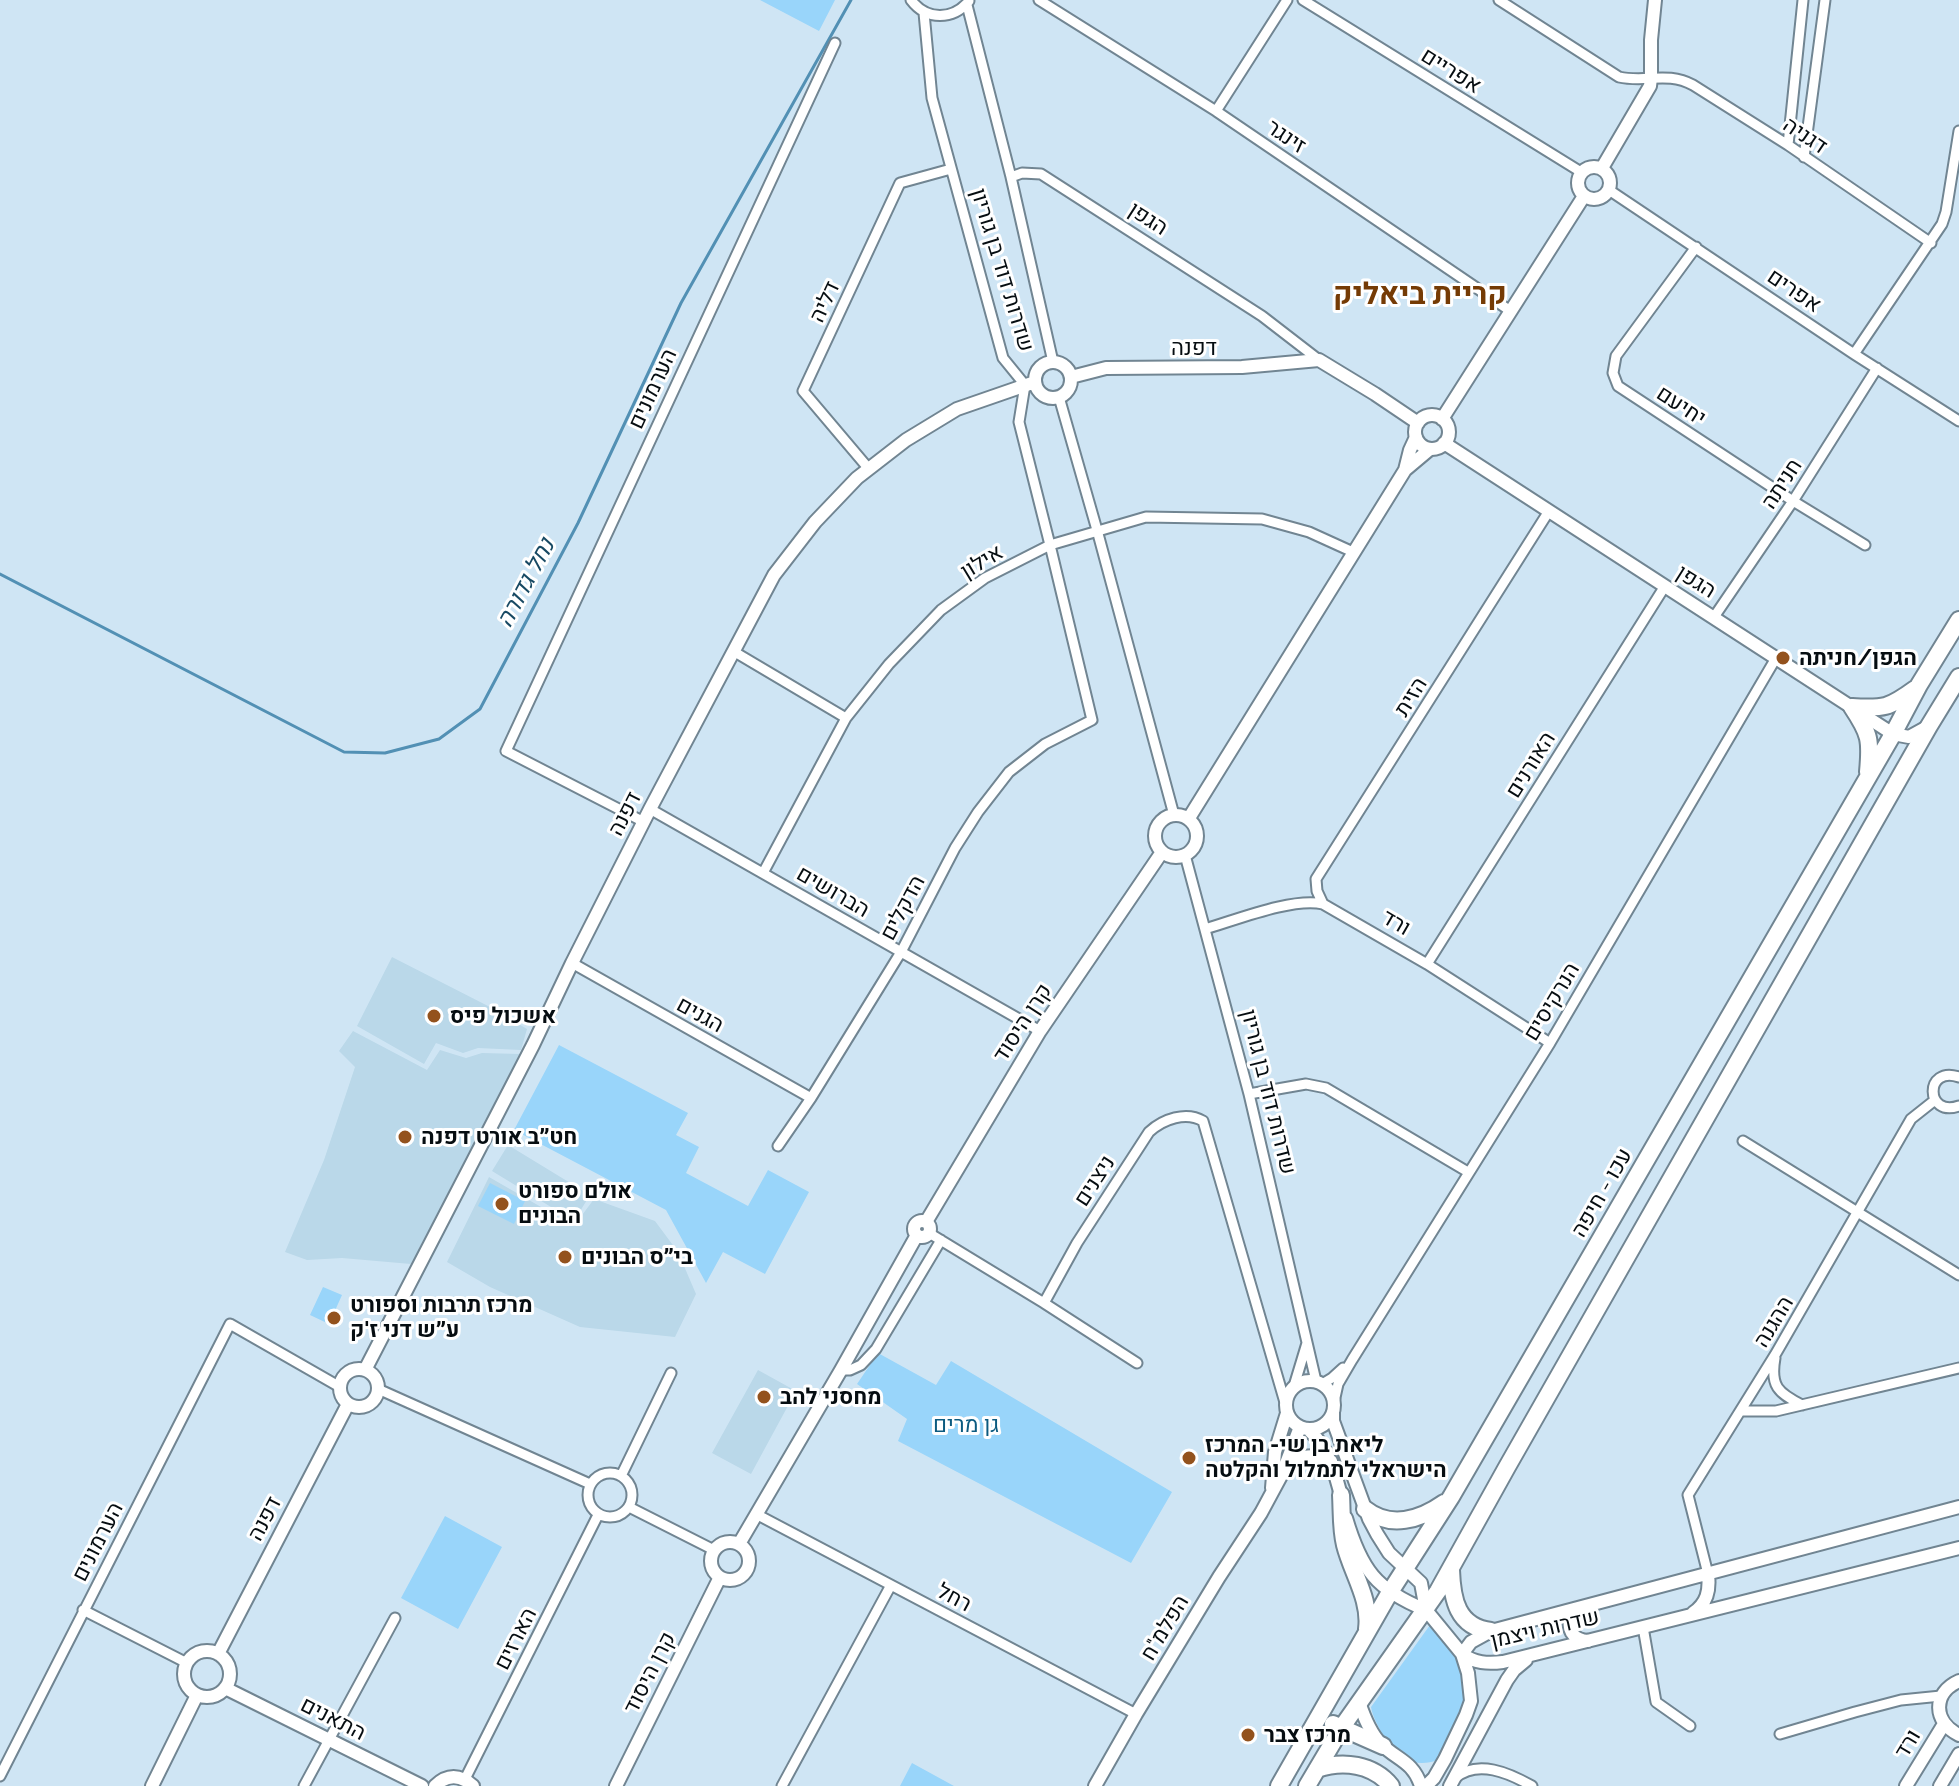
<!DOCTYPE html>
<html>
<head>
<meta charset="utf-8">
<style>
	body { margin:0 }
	canvas { display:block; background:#cfe5f4 }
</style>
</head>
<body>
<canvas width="1959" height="1786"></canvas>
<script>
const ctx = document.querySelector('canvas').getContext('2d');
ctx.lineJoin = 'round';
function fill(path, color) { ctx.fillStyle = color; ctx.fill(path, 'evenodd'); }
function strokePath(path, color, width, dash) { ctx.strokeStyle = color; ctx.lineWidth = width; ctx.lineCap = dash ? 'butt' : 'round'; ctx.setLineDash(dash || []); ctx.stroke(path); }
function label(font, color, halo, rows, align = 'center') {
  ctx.font = font + ' Raleway,Heebo,sans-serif'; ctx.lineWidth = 6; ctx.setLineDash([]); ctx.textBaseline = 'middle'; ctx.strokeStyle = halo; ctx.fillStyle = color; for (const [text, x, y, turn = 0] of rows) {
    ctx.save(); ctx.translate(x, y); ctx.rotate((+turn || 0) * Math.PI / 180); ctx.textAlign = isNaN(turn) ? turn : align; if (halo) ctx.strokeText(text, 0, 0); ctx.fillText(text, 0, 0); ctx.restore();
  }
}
fill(new Path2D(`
	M392,957L488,1006L527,1029L521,1050L478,1048L463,1053L436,1043L424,1064L357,1026Z
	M353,1031L427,1070L440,1050L466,1058L482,1053L520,1054L411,1264L342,1258L307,1260L285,1252L324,1160L355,1067L339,1051Z
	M508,1145L590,1195L574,1221L492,1171Z
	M489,1177L574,1226L594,1199L655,1221L678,1252L696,1294L675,1337L580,1327L490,1287L447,1262Z
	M758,1370L796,1391L751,1474L712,1453Z`), '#bad8e9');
fill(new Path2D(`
	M760,0H835L819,31Z
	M559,1045L688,1113L676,1135L699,1147L686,1173L748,1206L768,1170L809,1192L765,1274L723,1252L706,1283L666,1210L514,1130Z
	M490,1183L525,1201L514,1224L478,1206Z
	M323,1287L342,1295L329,1324L310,1315Z
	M878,1353L936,1385L951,1361L1172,1492L1131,1563L898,1441L907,1419L857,1384Z
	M445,1516L502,1547L458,1629L401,1598Z
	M1430,1625L1454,1655L1462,1670L1467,1701L1438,1760C1430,1763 1421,1764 1413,1762C1394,1756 1374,1725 1371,1707Z
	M912,1763L954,1786H900Z`), '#99d5fa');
strokePath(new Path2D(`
	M0,574L344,752L385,753L439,739L480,709L578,523L681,303L851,0`), '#5290b4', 3);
const street = new Path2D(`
	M911,0C927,21 953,20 969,1
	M1039,0L1216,111L1509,310
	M1303,0L1581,172
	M1499,0L1619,77C1646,83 1667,71 1693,85L1788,145L1931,243
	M967,5L1011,177L1053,362
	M1216,111L1287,0
	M1788,145L1803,0
	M1804,157L1825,0
	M1011,177L1022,173L1041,174L1262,316L1319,360
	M1609,190L1854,354L1959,421
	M1696,247L1616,356L1613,373L1618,386L1793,501L1865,545
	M1854,354L1942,224L1946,212L1959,131
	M1059,397L1097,530L1174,815
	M869,469L803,391L900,183L951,169
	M1714,617L1793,501L1877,368
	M733,651L846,718
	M650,809L1040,1031
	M644,822L506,751L835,43
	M1185,855L1249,1094L1316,1381
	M763,873L846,718L889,664L941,610L985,578L1050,545L1146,517L1262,519L1309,532L1353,552
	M1323,904L1317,891L1316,879L1549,511
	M1205,929C1236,920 1293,897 1323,904L1427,964L1550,1043
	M572,963L811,1098
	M1427,964L1665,586
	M1959,1077C1924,1065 1925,1118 1959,1106
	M1249,1094L1306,1084L1326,1088L1468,1172
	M1743,1141L1959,1275
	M778,1146L811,1098L901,952L955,848L978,812L1009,772L1045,744L1092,720L1050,545L1019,422L1025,385L1003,358L932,98L924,13
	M929,1233L1044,1303L1137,1363
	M1044,1303L1077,1243L1149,1132C1163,1119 1186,1111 1203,1121L1286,1406
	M1775,1358C1770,1386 1778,1393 1802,1405
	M841,1370H850L861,1365L876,1349L941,1240
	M1322,1384L1332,1378L1343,1368
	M1294,1386L1307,1343
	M378,1389L590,1484
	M1334,1402L1338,1384L1352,1360L1550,1043L1776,658
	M1741,1411H1776L1959,1368
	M588 1495a22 22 0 1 1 44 0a22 22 0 1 1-44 0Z
	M621,1476L671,1373
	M629,1507L714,1550
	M756,1514L1136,1714
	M1708,1574L1688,1495L1775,1355L1911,1119L1935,1100
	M83,1610L187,1663
	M1643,1627L1656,1702L1690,1726
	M1780,1734L1855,1712L1901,1700L1941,1696
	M0,1776L230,1324L340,1387
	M1455,1778C1478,1759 1509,1773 1532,1786
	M465,1779L598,1515
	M304,1786L395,1618
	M782,1786L891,1585`);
const secondary = new Path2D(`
	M1578 183a16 16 0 1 1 32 0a16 16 0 1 1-32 0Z
	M1602,168L1650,86L1651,78V40L1655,0
	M1035 380a18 18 0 1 1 36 0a18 18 0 1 1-36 0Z
	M1071,377L1106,368L1242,367L1319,360L1375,394L1418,423
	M1415 432a17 17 0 1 1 34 0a17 17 0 1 1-34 0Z
	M1442,419L1584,196
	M1444,443L1893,734L1909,737L1929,726
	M1405,470L1410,450L1416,437
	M1155 836a21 21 0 1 1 42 0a21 21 0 1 1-42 0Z
	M1189,818L1405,470L1430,449
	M914 1229a8 8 0 1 1 16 0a8 8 0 1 1-16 0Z
	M926,1222L1040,1031L1162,852
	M340 1388a19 19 0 1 1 38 0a19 19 0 1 1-38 0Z
	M365,1370L533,1045L572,963L650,809L774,575L815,522L857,478L906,440L957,409L1035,382
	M1286 1405a24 24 0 1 1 48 0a24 24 0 1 1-48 0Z
	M1333,1412V1421L1369,1519L1377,1534L1389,1553L1421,1583L1426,1610L1462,1654L1468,1673L1471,1701L1466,1715L1445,1759L1434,1778L1426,1786
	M1308,1429C1328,1447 1336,1474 1342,1500
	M1286,1466C1301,1455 1314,1453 1331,1461
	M1272,1488L1275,1452L1287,1413
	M1346,1518C1361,1569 1376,1590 1426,1610
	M711 1561a19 19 0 1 1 38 0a19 19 0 1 1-38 0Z
	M739,1544L841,1370L917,1235
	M1579,1608L1572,1615C1566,1628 1572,1640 1588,1641
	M1693,1613C1707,1603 1710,1591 1708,1574
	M184 1674a23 23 0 1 1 46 0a23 23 0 1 1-46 0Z
	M218,1654L348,1404
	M1462,1654L1471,1642L1491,1631L1959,1507
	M1462,1654C1475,1663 1487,1664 1503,1662L1959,1548
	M1959,1681C1932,1693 1933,1722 1959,1735
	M225,1688L422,1786
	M1359,1702C1364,1717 1370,1733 1381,1744C1397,1760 1413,1761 1421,1786
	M152,1786L197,1695
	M435,1786C447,1774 460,1774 473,1786
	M616,1786L720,1577
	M1095,1786L1136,1714L1219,1577L1261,1513L1282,1474L1300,1427
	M1450,1786L1507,1680L1514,1670L1526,1660
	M1906,1786L1944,1724
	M1940,1786L1959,1754`);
const highway = new Path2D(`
	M1852,707C1870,734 1871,740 1868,772
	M1852,707C1884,709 1889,708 1915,689
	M1341,1495C1342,1512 1341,1529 1345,1545C1352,1573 1371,1600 1367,1629
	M1365,1509C1390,1529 1420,1520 1444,1503
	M1451,1570C1452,1599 1457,1627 1491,1631
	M1333,1724L1383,1746
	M1317,1769C1343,1760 1373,1764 1391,1786
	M1279,1786L1390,1592L1451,1497L1893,734L1919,685L1959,620
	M1307,1786L1342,1727L1438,1591L1507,1467L1929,726L1959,677`);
strokePath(street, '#718592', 13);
strokePath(secondary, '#718592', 16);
strokePath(highway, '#718592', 20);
strokePath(street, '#fff', 9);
strokePath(secondary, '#fff', 12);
strokePath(highway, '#fff', 16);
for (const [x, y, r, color] of [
	[1783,658,8,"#93521d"],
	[434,1016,8,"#93521d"],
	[405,1137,8,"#93521d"],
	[502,1204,8,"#93521d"],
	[565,1257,8,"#93521d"],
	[334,1318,8,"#93521d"],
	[764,1397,8,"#93521d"],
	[1189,1458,8,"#93521d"],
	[1248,1735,8,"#93521d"]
]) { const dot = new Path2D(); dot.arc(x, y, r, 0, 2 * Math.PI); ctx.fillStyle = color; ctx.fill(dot); strokePath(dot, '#fff', 3); }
label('22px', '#060d11', '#fff', [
	["אפריים",1451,71,32],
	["דגניה",1805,136,34],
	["זינגר",1286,137,34],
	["הגפן",1148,219,33],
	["שדרות דוד בן גוריון",1002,270,73],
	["אפרים",1794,291,34],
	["דליה",825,302,-65],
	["דפנה",1194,348],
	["הערמונים",653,389,-65],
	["יחיעם",1681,406,33],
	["חניתה",1782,484,-57],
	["אילון",982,562,-31],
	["הגפן",1696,582,32],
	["הזית",1411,697,-58],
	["האורנים",1531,765,-58],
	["דפנה",625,814,-63],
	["הברושים",833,892,30],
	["הדקלים",903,908,-62],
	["ורד",1396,923,30],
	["הנרקיסים",1552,1002,-59],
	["הגנים",700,1015,29],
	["קרן היסוד",1023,1023,-57],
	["שדרות דוד בן גוריון",1268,1092,76],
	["ניצנים",1095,1181,-57],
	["עכו - חיפה",1602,1193,-60],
	["ההגנה",1774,1322,-59],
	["דפנה",265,1519,-62],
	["הערמונים",98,1542,-63],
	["רחל",954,1598,28],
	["הפלמ\"ח",1165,1628,-59],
	["שדרות ויצמן",1545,1629,-13],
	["הארזים",516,1639,-63],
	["קרן היסוד",650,1673,-63],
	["התאנים",333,1719,27],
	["ורד",1908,1744,-59]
]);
label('bold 22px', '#060d11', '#fff', [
	["הגפן/חניתה",1799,658],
	["אשכול פיס",450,1016],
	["חט״ב אורט דפנה",421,1137],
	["אולם ספורט",518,1191],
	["הבונים",518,1216],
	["בי״ס הבונים",581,1257],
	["מרכז תרבות וספורט",350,1305],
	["ע״ש דני ז'ק",350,1330],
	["מחסני להב",780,1397],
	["ליאת בן שי- המרכז",1205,1445],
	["הישראלי לתמלול והקלטה",1205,1470],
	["מרכז צבר",1264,1735]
], 'left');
label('22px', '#0c5b80', '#fff', [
	["גן מרים",966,1425]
]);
label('italic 24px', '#174963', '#fff', [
	["נחל גדורה",526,583,-62]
]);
label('bold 30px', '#753b05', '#fff', [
	["קריית ביאליק",1420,295]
]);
</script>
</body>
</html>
